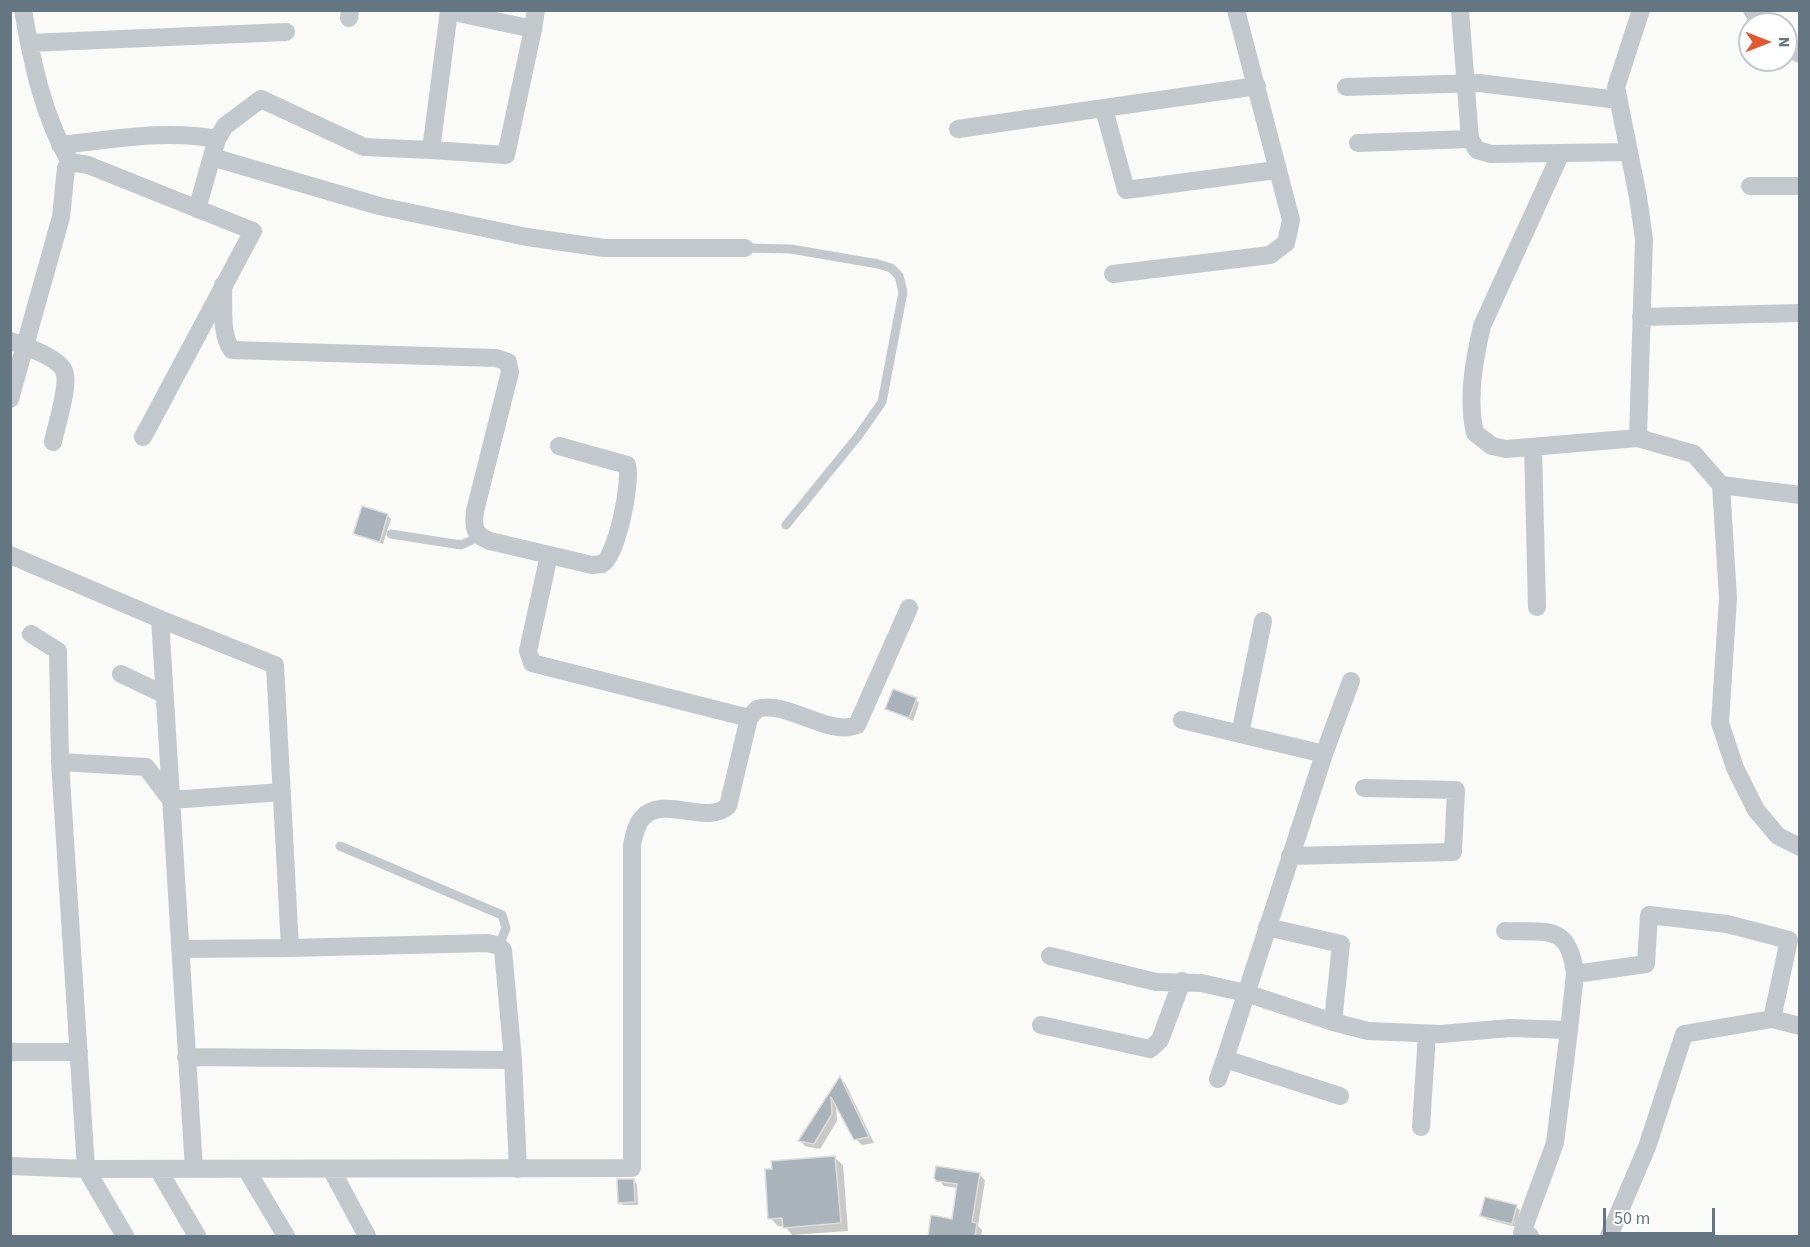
<!DOCTYPE html>
<html>
<head>
<meta charset="utf-8">
<style>
	body { margin:0 }
	#map { position:relative; width:1810px; height:1247px; overflow:hidden; background:#fafaf8; font-family:"Source Sans 3",sans-serif }
	canvas { display:block }
	.frame { position:absolute; inset:0; border:12px solid #657683; pointer-events:none }
	.north { position:absolute; left:1738px; top:12px; width:60px; height:60px; box-sizing:border-box; background:#fff; border:2px solid #c1c8cd; border-radius:50%; rotate:90deg; font-size:16px; font-weight:700; line-height:24px; text-align:center; color:#657683 }
	.north::after { content:''; display:block; margin:auto; width:21px; height:27px; background:#e4572e; clip-path:polygon(50% 0,100% 100%,50% 72%,0 100%) }
	.scale { position:absolute; left:1603px; top:1208px; width:112px; height:27px; box-sizing:border-box; border:3px solid #657683; border-top:0; padding-left:8px; font-size:18px; line-height:21px; white-space:nowrap; color:#657683; -webkit-text-stroke:4px #fff; paint-order:stroke }
</style>
</head>
<body>
<div id="map">
<canvas width="1810" height="1247"></canvas>
<div class="frame"></div>
<div class="north">N</div>
<div class="scale">50 m</div>
</div>
<script>
const ctx = document.querySelector('canvas').getContext('2d');
ctx.lineJoin = 'round';
function fill(path, color) { ctx.fillStyle = color; ctx.fill(path, 'evenodd'); }
function strokePath(path, color, width, dash) { ctx.strokeStyle = color; ctx.lineWidth = width; ctx.lineCap = dash ? 'butt' : 'round'; ctx.setLineDash(dash || []); ctx.stroke(path); }
fill(new Path2D(`
	M387,515L391,519L383,544L355,534Z
	M916,700L919,703L913,721L887,708Z
	M840,1078L845,1083L874,1143L862,1145L856,1139L836,1103L837,1121L820,1149L805,1146L800,1140Z
	M835,1158L843,1165L848,1231L792,1235L785,1226H778L770,1218Z
	M980,1175L985,1180L978,1226L982,1230L981,1236H929L932,1217L953,1221L958,1188L944,1186L936,1177Z
	M633,1180L637,1184L638,1205H623L619,1202Z
	M1516,1207L1520,1210L1516,1227L1486,1219L1482,1215Z`), '#0003');
const building = new Path2D(`
	M362,506L388,514L380,542L353,534Z
	M893,689L917,698L909,718L885,709Z
	M840,1076L869,1137L854,1140L831,1097L832,1114L814,1144L798,1141Z
	M835,1156L841,1223L783,1228L782,1218L768,1219L765,1169H772L771,1161Z
	M936,1166L980,1173L972,1222L977,1223L975,1236H928L931,1215L952,1219L957,1184L936,1181L934,1178Z
	M617,1179H634L635,1202L618,1203Z
	M1485,1197L1517,1205L1512,1224L1480,1216Z`);
fill(building, '#aab3b9');
strokePath(building, '#dcdcda', 1.5);
strokePath(new Path2D(`
	M745,248L791,249L878,264L891,268L899,276L903,292L882,402L859,435L786,525
	M391,534L461,545L479,537
	M340,846L502,915L506,928L499,946`), '#c3c8cc', 9);
strokePath(new Path2D(`
	M23,10C32,62 43,116 70,162
	M1460,10L1470,139L1477,150L1491,154L1627,152
	M1641,10L1616,87L1638,197L1644,239L1638,438L1694,454L1721,485L1728,598L1720,723L1735,768L1756,810L1778,836L1800,847
	M1752,10L1761,24
	M349,18L350,10
	M29,43L286,32
	M1786,47L1800,54
	M1346,87L1479,83L1618,100
	M1104,109L1126,190L1276,170
	M958,129L1257,86
	M1358,143L1470,139
	M60,145C111,140 165,129 217,139
	M431,150L506,155L533,29
	M1561,153L1482,326C1474,360 1467,399 1475,433L1492,446L1506,449L1638,438
	M212,157L379,206L527,237L604,248H745
	M1750,186H1800
	M197,209L217,139L225,126L261,99L364,147L431,150L449,11L533,29L536,10
	M1113,274L1270,255L1286,243L1291,220L1236,10
	M223,285C224,304 220,335 232,350L496,358L508,362L510,372L475,511C473,528 474,535 490,541L592,565L602,564C617,556 632,481 627,465L559,446
	M1641,317L1800,313
	M10,341C24,345 59,358 64,371C70,385 56,426 53,442
	M10,399L61,217L66,168L70,162L88,165L253,231L143,437
	M1533,447L1537,607
	M1721,485L1800,495
	M10,555L160,619
	M549,555L528,651L532,663L749,718
	M31,634L58,651L60,762
	M121,674L165,695
	M1182,720L1324,754L1225,1059L1340,1096
	M1240,734L1263,621
	M1324,754L1351,681
	M282,792L171,800L146,767L60,762L86,1169L632,1168V845C634,836 636,825 642,818C663,794 707,826 728,806L749,718L757,709C788,700 828,737 857,725L909,608
	M1290,856L1453,852L1456,790L1364,788
	M1267,927L1341,944L1333,1022
	M1505,931C1548,933 1569,923 1575,974
	M180,949L290,948
	M1050,956L1156,982L1201,983L1246,993L1333,1022L1368,1031L1441,1034L1510,1028L1569,1030L1555,1143L1522,1233L1530,1236
	M1772,1019L1800,1026
	M1041,1025L1150,1049L1160,1040L1182,981
	M1569,1030L1575,974L1646,964L1649,915L1727,924L1789,940L1772,1019L1684,1034L1647,1147L1609,1236
	M10,1052H79
	M186,1057L513,1060
	M1218,1079L1225,1059
	M1421,1127L1427,1034
	M10,1166L86,1169L125,1236
	M158,1169L197,1236
	M194,1169L160,619L275,665L290,948L488,943L499,946L503,950L513,1060L518,1169
	M246,1169L286,1236
	M331,1169L367,1236`), '#c3c8cc', 18);
</script>
</body>
</html>
